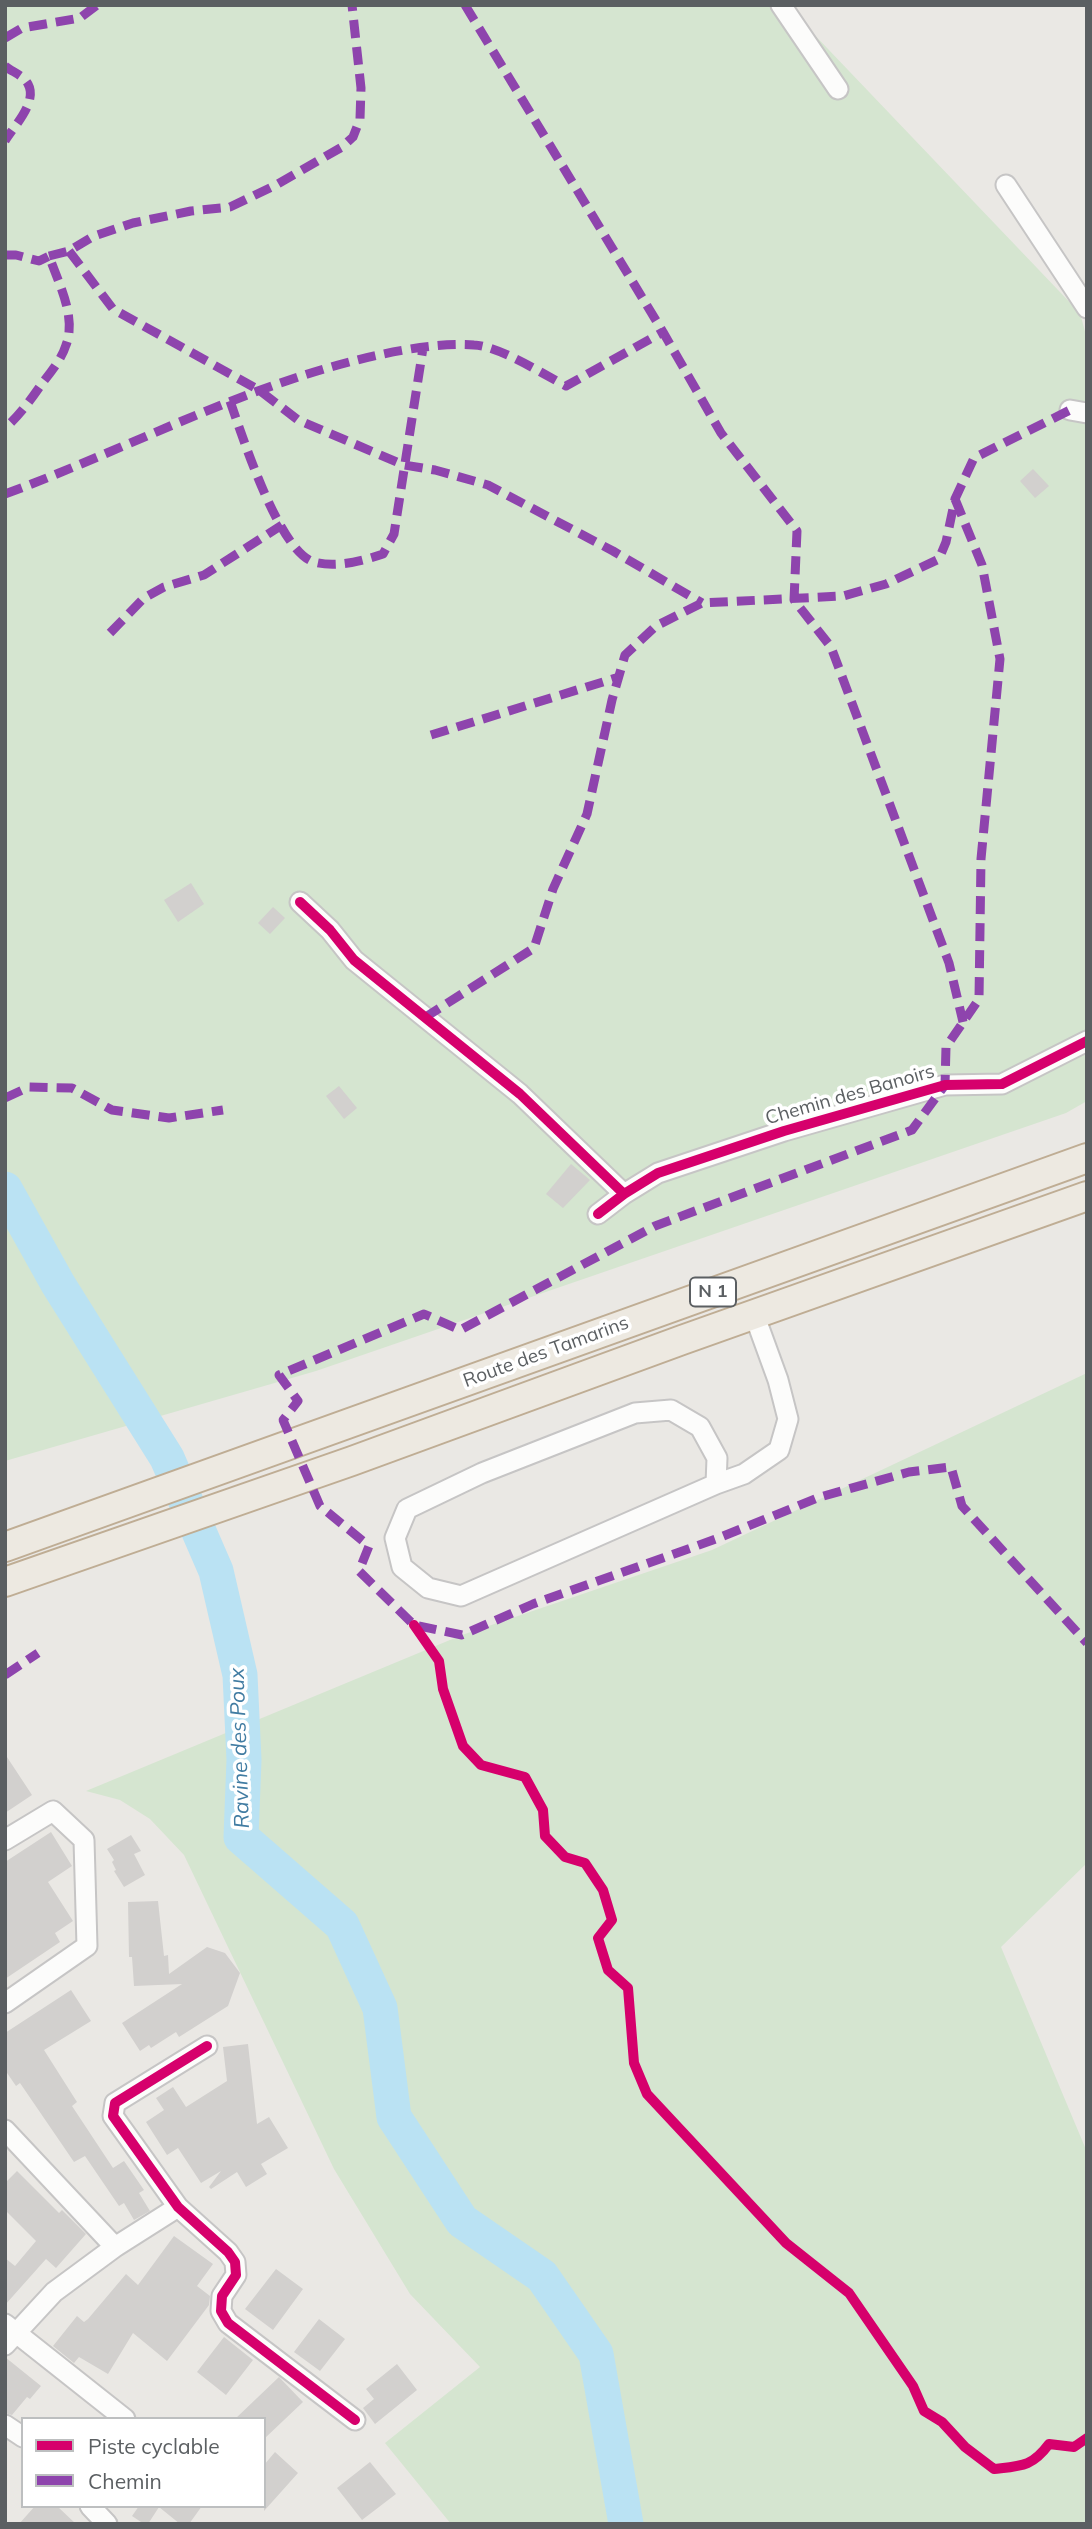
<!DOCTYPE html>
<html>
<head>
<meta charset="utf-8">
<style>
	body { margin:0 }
	#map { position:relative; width:1092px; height:2529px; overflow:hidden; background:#eae8e4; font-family:Mulish,sans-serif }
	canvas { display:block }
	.frame { position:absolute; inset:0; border:7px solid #5b5f62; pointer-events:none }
	.legend { position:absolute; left:21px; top:2417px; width:245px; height:91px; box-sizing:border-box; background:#fff; border:2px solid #bdbfc0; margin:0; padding:9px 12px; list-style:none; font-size:21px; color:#5b5f62 }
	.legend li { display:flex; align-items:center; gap:14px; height:35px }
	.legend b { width:35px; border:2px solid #bdbfc0 }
</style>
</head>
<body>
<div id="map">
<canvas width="1092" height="2529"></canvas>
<div class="frame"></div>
<ul class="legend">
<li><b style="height:9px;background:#d6006c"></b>Piste cyclable</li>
<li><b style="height:9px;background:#8e44ad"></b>Chemin</li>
</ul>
</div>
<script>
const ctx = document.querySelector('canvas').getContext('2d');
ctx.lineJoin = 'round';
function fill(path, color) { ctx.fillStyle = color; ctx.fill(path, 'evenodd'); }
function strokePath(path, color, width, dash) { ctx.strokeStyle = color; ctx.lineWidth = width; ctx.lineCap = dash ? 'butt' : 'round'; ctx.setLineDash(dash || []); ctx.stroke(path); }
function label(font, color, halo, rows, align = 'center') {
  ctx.font = font + ' Mulish,sans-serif'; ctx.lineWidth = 7; ctx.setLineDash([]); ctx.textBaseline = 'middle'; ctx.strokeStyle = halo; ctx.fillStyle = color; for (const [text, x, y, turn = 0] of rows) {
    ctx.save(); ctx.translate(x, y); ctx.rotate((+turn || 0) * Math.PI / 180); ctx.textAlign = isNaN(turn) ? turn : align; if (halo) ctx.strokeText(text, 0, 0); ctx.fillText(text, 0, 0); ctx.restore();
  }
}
fill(new Path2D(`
	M5,5H786L1080,313L1087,339V1101L1066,1113L316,1371L5,1461Z
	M1087,1373V1863L1001,1947L1087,2152V2524H451L385,2443L480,2367L410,2294L334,2169L184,1855L150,1819L120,1800L86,1791L462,1635L712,1550Z`), '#d5e5d0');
strokePath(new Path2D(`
	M5,1189L58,1284L167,1458L216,1571L240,1675L244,1760L241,1837L342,1925L380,2008L394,2117L462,2221L542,2276L596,2354L626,2524`), '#bae2f3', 35);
fill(new Path2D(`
	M1033,469L1049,486L1035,498L1020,481Z
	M191,883L204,904L178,922L164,900Z
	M273,907L285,918L270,934L258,923Z
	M339,1086L357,1108L344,1119L326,1096Z
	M571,1164L590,1180L563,1208L546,1194Z
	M5,1754L32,1795L5,1813Z
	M51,1832L72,1866L48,1882L73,1921L55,1933L60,1942L5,1979V1862Z
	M131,1835L141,1851L134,1854L145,1875L124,1887L114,1871L116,1870L112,1862L114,1860L107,1849Z
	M158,1901L164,1956L168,1955L169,1974L207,1947L225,1953L240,1973L228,2006L179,2037L176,2032L151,2048L149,2045L140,2051L122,2023L182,1984L134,1986L132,1957H129L128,1902Z
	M71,1990L91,2021L44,2050L77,2102L72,2106L113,2168L124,2161L144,2190L139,2193L150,2211L134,2220L124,2203L119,2206L85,2156L74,2162L20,2083L16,2086L5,2070V2033Z
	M248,2044L257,2124L269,2117L288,2148L261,2164L267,2174L246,2187L237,2172L211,2189L209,2187L221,2171L201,2183L178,2148L167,2155L146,2122L164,2110L156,2098L173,2087L186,2107L227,2081L223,2047Z
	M17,2171L59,2213L62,2210L86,2234L56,2268L46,2259L5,2305V2258L15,2266L36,2241L5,2210V2183Z
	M174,2236L213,2264L197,2286L210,2296L209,2305L167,2361L133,2333L108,2374L79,2357L74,2363L53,2346L77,2316L84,2322L88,2319L126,2274L138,2285Z
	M276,2269L303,2289L273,2330L245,2309Z
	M319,2319L345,2339L320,2371L294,2352Z
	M224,2337L253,2360L226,2395L197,2372Z
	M5,2357L41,2386L30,2399L27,2397L12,2415L5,2413Z
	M397,2364L417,2390L375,2424L363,2408L374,2399L366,2389Z
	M279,2377L303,2402L264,2439V2419H235Z
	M275,2452L298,2473L264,2511V2465Z
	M370,2462L396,2494L362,2520L337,2488Z
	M35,2506H57L76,2524H19Z
	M139,2506H202L189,2524H180L159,2507L148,2524H144L132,2516Z`), '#d2d0ce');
const minor = new Path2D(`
	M781,5L838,89
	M1006,185L1087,308
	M1070,410L1087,413
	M300,902L330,930L354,960L520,1094L624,1194
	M598,1214L624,1194L658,1173L784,1131L945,1085L1002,1084L1087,1041
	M671,1410L700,1427L717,1458L716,1484L461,1596L428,1588L402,1567L395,1538L407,1509L482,1473L635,1413Z
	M716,1484L744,1474L779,1450L788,1419L778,1380L754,1314
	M5,1840L53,1811L84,1840L87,1946L5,2003
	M207,2046L115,2103L113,2116L178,2207L228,2252L235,2262L236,2275L222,2296L221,2311L228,2323L355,2420
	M5,2130L115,2247L54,2292L5,2345
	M115,2247L178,2207
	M5,2324L125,2419
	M5,2425L23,2437
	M90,2506L107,2524`);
const highway = new Path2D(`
	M5,1547L1087,1158
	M5,1582L352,1461L682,1340L1087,1196`);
strokePath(minor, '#c6c5c5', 23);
strokePath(highway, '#bfad94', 32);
strokePath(minor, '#fcfcfb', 19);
strokePath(highway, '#ede9e1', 28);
strokePath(new Path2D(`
	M465,5L663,332L721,433L797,531L794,600L831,647L949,963L963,1022
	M5,38L22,28L80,18L97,5
	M5,66C12,72 23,75 28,84C38,102 14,126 5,141
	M69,251L113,309L259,390L298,420L404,465L435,470L488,485L613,551L702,603
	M5,255H16L39,261L49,256C58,282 77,317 66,345C62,358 52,371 43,382C32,398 20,415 5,428
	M49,256L69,251L94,236L133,223L191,211L230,207L276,185L342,147L353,137L360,119L361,88L352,5
	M230,401C242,435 279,552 314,562C336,568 362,561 383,554L394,534L423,348
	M5,494C117,453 222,397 338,365C378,354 433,342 474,345C499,346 543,374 566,386L663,332
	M955,499L982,565L1000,659L981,859L979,999L946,1047L945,1085L912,1130L655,1226L460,1330L424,1314L279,1375L298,1401L283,1420L320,1506L369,1546L359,1571L414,1625L462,1635L533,1604L716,1539L820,1497L909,1472L951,1467L962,1506L1087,1643
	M110,633L144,598L164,587L204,575L282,525
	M431,735L619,677
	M424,1018L534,948L553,889L587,814L612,700L625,655L656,626L702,603L843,596L886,584L939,559L946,542L955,499L974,458L1070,410
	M5,1098L29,1087L72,1088L112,1110L169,1118L223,1110
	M5,1675L38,1653`), '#8e44ad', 9, [18, 9]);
strokePath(new Path2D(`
	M300,902L330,930L354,960L520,1094L624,1194
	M598,1214L624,1194L658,1173L784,1131L945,1085L1002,1084L1087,1041
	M414,1625L439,1661L443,1689L463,1746L481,1765L525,1777L543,1810L545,1836L565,1857L585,1863L603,1890L612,1920L598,1938L608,1970L628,1988L634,2063L647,2094L786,2243L849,2293L913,2386L924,2411L942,2422L965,2447L994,2469C1021,2466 1032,2467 1049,2444L1074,2447L1087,2438
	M207,2046L115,2103L113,2116L178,2207L228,2252L235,2262L236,2275L222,2296L221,2311L228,2323L355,2420`), '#d6006c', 10);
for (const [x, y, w] of [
	[713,1292,46]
]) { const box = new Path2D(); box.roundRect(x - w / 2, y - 14.5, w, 29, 5); ctx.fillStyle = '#fff'; ctx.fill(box); strokePath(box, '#5b5f62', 2); }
label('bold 18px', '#5b5f62', null, [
	["N 1",713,1292]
]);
label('19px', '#5b5f62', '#fff', [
	["Chemin des Banoirs",850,1095,-16],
	["Route des Tamarins",546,1352,-20]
]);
label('italic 21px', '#417ca2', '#fff', [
	["Ravine des Poux",240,1748,-92]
]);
</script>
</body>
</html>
